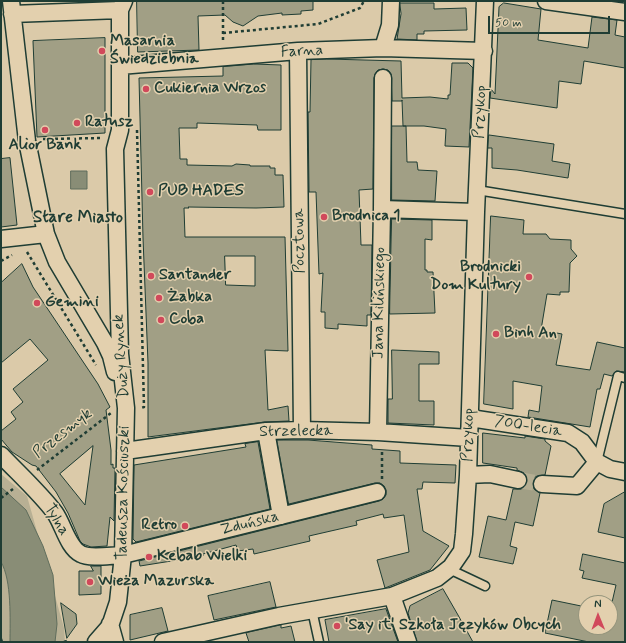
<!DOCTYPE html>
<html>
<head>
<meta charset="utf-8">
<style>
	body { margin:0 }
	#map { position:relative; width:626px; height:643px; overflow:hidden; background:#dbcaa9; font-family:Mynerve,sans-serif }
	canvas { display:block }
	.frame { position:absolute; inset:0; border:2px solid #1f3d34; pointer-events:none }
	.north { position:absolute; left:578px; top:595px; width:40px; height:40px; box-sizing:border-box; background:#e3d0ae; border:1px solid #95957d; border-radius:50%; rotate:359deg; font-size:11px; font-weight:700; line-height:16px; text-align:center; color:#1f3d34 }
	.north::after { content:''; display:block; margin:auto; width:14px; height:18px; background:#d1495b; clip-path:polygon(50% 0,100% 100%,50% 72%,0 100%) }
	.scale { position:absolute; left:488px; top:16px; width:122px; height:18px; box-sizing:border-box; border:2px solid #1f3d34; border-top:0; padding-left:5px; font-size:12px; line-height:14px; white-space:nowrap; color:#1f3d34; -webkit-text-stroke:3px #e3d0ae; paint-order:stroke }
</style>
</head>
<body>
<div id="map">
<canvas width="626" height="643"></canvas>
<div class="frame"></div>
<div class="north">N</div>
<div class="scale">50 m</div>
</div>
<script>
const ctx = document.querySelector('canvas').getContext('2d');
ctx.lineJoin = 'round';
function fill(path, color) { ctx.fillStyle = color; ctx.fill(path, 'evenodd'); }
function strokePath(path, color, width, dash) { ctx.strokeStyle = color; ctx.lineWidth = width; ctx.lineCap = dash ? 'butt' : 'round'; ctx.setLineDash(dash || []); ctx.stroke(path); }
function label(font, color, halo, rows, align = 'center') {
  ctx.font = font + ' Mynerve,sans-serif'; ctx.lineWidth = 3; ctx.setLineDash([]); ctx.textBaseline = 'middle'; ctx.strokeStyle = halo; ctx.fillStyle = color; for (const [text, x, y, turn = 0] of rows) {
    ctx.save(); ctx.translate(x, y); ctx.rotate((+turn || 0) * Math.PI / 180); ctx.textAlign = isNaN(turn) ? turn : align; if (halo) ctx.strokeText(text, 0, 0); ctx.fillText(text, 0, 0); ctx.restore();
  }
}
fill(new Path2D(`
	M1,474L27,496L64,628L65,642H1Z`), '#b8b094');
const water = new Path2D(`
	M71,171H87V189H71Z
	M1,487L26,510L43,546L53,575L57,624L55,642H10C10,621 12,580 1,562Z`);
fill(water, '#898d76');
strokePath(water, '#5f6d5c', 1);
const building = new Path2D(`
	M137,1H313V10L301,11V14L282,15V13L258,16L243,26L233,22L225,15L198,16L199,50L138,52Z
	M400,3H434V9L466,8L467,30L424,31V34H417V40L397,39L401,14Z
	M504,3L541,9L538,40L588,48L592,17L617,20L615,35L625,37V68L584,61L581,84L559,81L557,108L490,98L491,89L495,94L499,7Z
	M105,38V133L37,137L33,41Z
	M327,59L401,61L402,98L430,97L448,99V95H450L452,63H468L473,68L469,147L445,146L446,129L424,126H403L402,100V101H392L391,74L388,70L383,69L378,70L375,74L374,78L373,189L359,190L361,245H372L371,315H367V326L338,324V329L325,328V312H321L323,273L319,274L316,192H309L308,112H310L311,60Z
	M254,64L281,65V130H258L257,125L197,123V128H179L180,159H187V165L232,166L236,164L250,165V166H270V168H275V175H283L284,207L256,208L188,207L189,208H184L185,237H285L288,351L265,350L268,410L288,406L289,421L265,422L148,437V363L143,238L139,78L223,76V67ZM225,256H255V286L226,285Z
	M392,126H406L407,162H417L418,170L437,171L435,201L392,200Z
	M489,135L554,144L552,161L570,164L568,178L517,170L492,168V148H488Z
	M10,158L17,225L1,227V159Z
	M491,216L524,220L523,234H546L550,239L571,240V249L577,256L570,263L569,292H560V295L547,294L541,330L562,334L556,365L590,370L597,342L625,348V372L616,371L612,376L604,374L600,389H597L590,427L528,417L529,410L539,412L542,386L513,381V409L484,404Z
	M392,219L432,220V240L425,239V270H427V272H433L435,313L390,314Z
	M22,264L33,287L98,384L110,407L106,410L111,450V465L113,464V468H115L114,521L110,517L107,546L91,547L83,544L80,541L68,513L56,492L36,466L32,465L12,452L1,439V431L16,419L11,412L23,402L13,389L48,360L30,339L1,363V283ZM93,446L85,505L60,474Z
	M392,350L439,352V364H419V401H434V425L388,423V399H392Z
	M483,433L525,438V436L545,439V441L551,446L545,475L537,476L534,478L533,483L534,489L540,493L533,526L515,522L510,546L517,548L513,564L479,557L488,516L506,520L513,489H521L525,487L527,482V477L524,473L517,470V468L483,463Z
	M277,440H308L372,445V449L400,451V463L456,465L455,483L423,482L422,489H417L423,531L449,546L430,570L385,588L377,560L409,552L404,515L384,518L383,514L356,521L357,525L309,536L310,541L254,554L253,549L238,551L236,545L203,554V556L140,566L139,561L379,501L383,499L386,495V490L384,486L380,483H375L289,504Z
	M258,442L270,509L136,542L133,539L134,465L246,447L245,444Z
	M625,492V538L598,532L604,504Z
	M583,554L625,563V642H589L545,633L552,600L586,607V627H610V611L616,585L582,578L584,571L580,570Z
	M91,566H101V594L79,595V571H93Z
	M270,582L276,607L214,620L208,596Z
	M443,589L458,615L473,642H417L408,613L410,606Z
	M61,603L76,614L77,624L67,638Z
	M162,608L168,631L130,640V615Z
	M386,609L398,642H329L325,620Z
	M281,625V628L291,626L295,642H249L246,633Z`);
fill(building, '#a19f85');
strokePath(building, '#1f3d34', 1);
strokePath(new Path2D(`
	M518,480L542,484`), '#b5ae92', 16, [16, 8]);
const service = new Path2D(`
	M477,190L625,214
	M597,462L618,376L625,378
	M449,569L485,586
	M312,610L319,642`);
const minor = new Path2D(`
	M11,1L27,141L46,234L57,262L105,343L111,356L115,372
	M546,1L625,12
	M12,14L120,10
	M383,48L390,25L391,1
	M298,51L302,430
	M120,66L298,51L383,48L484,51
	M382,209L476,212
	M1,239L46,234
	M470,418L568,433L582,442L597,462L610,469L625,472
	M266,431L281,516
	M378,432L382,209L383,78
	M125,451L266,431L302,430L378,432L469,438
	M1,455C18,473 41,494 55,513C63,524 68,548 81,554C90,559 112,555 123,555L377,492
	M468,475L490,474L518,480
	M542,484L577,486L597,462
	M392,596L408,642
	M110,624L115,642
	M96,642L110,626L118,602L123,555L126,408L120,354L115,149L120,130V10L124,1
	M163,642L279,616L392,596L437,578L451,567L462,551L464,534L468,475L476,212L485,1`);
strokePath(service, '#1f3d34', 11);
strokePath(minor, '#1f3d34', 19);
strokePath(new Path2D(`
	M223,1V42
	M223,33L318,24L360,8L364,1
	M137,130L144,407L141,408
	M43,139L102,138
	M27,252L96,365
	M1,261L12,255
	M37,470L111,413
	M382,479V449
	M1,498L13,489
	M1,639L2,642
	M64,642L67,641`), '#1f3d34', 2.5, [3, 3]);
strokePath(service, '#e3d0ae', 8);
strokePath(minor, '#e3d0ae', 16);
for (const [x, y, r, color] of [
	[102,51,4,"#d1495b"],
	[146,89,4,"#d1495b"],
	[77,123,4,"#d1495b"],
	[45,130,4,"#d1495b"],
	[150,192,4,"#d1495b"],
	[324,217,4,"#d1495b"],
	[151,276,4,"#d1495b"],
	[529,277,4,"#d1495b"],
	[159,298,4,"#d1495b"],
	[37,303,4,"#d1495b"],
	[161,320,4,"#d1495b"],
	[496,334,4,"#d1495b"],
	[185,526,4,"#d1495b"],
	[149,557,4,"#d1495b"],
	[90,582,4,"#d1495b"],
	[337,626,4,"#d1495b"]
]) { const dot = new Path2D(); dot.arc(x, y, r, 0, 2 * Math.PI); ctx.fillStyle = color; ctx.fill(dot); strokePath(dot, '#e3d0ae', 1.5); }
label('bold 16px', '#1f3d34', '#e3d0ae', [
	["Masarnia",110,42],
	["Świedziebnia",110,60],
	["Cukiernia Wrzos",154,89],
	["Ratusz",85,123],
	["Alior Bank",45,146,"center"],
	["PUB HADES",158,192],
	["Brodnica 1",332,217],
	["Brodnicki",521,268,"right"],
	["Dom Kultury",521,286,"right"],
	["Santander",159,276],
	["Żabka",167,298],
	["Gemini",45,303],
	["Coba",169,320],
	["Binh An",504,334],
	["Retro",177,526,"right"],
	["Kebab Wielki",157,557],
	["Wieża Mazurska",98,582],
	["'Say it' Szkoła Języków Obcych",345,626]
], 'left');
label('16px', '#1f3d34', '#e3d0ae', [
	["Farna",302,52,-3],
	["Przykop",481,112,-87],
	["Pocztowa",300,241,-91],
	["Jana Kilińskiego",380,303,-89],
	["Duży Rynek",122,356,-94],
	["700-lecia",528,427,9],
	["Strzelecka",296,432,-1],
	["Przesmyk",63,434,-38],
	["Przykop",469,435,-88],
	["Tadeusza Kościuszki",124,493,-89],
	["Tylna",56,520,58],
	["Zduńska",250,524,-14]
]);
label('bold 17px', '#1f3d34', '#e3d0ae', [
	["Stare Miasto",78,218]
]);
</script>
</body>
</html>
